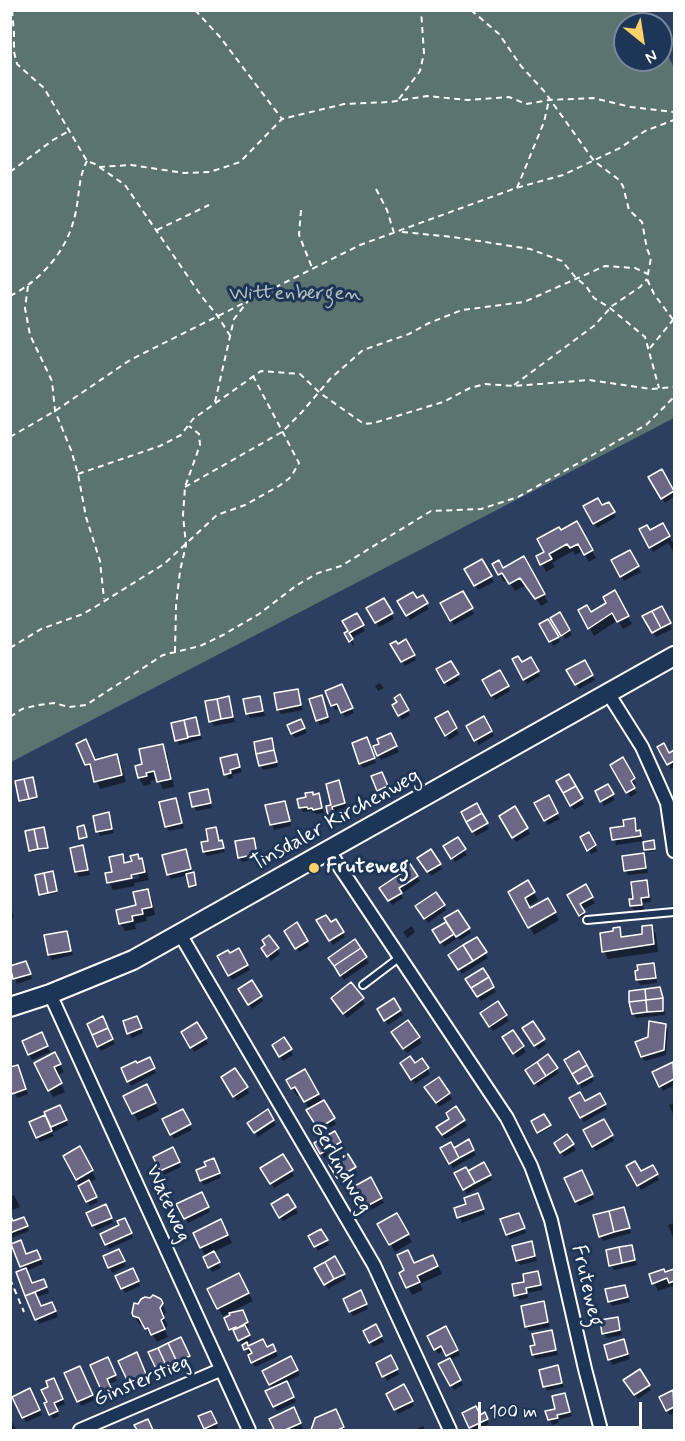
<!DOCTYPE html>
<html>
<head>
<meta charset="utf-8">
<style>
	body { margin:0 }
	#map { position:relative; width:685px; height:1441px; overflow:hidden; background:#2d3f60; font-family:Mynerve,sans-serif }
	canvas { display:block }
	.frame { position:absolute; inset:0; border:12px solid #fff; pointer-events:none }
	.north { position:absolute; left:613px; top:12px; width:60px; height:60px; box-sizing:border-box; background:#1d3557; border:2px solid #77869a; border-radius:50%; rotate:150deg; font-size:16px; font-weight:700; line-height:24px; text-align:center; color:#fff }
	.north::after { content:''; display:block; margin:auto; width:21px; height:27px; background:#ffd166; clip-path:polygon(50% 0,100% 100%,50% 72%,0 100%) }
	.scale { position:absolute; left:478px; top:1402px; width:164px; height:27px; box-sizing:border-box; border:3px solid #fff; border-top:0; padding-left:8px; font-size:18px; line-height:21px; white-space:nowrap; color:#fff; -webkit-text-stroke:4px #1d3557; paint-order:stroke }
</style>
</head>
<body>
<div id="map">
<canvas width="685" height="1441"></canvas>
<div class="frame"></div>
<div class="north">N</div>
<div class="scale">100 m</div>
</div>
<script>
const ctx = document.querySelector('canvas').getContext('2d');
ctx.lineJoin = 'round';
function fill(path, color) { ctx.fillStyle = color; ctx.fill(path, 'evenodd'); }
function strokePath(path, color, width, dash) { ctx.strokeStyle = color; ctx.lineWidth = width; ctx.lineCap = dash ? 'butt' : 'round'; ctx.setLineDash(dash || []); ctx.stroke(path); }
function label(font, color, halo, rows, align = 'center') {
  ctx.font = font + ' Mynerve,sans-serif'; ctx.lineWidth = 6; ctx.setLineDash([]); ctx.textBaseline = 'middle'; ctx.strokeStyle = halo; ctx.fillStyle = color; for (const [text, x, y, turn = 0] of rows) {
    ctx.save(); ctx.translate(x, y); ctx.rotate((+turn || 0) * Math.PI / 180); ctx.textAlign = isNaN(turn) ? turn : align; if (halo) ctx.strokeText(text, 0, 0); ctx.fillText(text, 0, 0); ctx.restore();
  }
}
fill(new Path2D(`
	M11,10L646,11L653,24H625V60H661V40L674,68V418L11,762Z`), '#5b7470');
fill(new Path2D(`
	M661,471L674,494V497L665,503L651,477Z
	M608,504L616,517L597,528L585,507H601Z
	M576,523L596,558L589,562L583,551L575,555L573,551L552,563L555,567L546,572L538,557L546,552L561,532Z
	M663,525L672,542L674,541V550L673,551L668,543L653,552L641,530L649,532Z
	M630,552L641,572L624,581L613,561Z
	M523,558L548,602L541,606L526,585L515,591L508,580L504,582L494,565L503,570Z
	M482,561L494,582L478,590L466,569Z
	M614,592L632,624L623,629L618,620L594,636L580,611L590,614L608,604Z
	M462,593L474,614L454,625L442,604Z
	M422,597L429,609L410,620L399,601Z
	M383,600L394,619L379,627L368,609Z
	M661,608L672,629L656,637L644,617Z
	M560,614L572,635L565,639L553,618Z
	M356,615L365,631L351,638L354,645L353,646L346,634L350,631Z
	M548,621L560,642L553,646L541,625Z
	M406,641L416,660L405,666L392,644L398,646Z
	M530,659L540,676L527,684L514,660L521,664Z
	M584,662L595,680L579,689L568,671Z
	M451,663L460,680L448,687L438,670Z
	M499,672L510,691L495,700L484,681Z
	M380,683L384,688L378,691L375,686Z
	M297,690L303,710L281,714L278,709Z
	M344,690L354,713L345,717L341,708L335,710L333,705Z
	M399,696L410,715L402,720L394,705L399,703Z
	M260,697L265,716L250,718L248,714Z
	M322,697L330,722L320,725L317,720Z
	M229,698L235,722L214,726L211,721Z
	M447,713L459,734L449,740L437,719Z
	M484,718L494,736L479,745L468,727Z
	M196,719L202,739L179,745L173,724Z
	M304,726L307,733L295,738L292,733Z
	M390,735L399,752L381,760L375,747L381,744Z
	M271,740L278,767L263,770L260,765Z
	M369,744L376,763L363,768L361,763Z
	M162,745L167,753L174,787L163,789L158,779L150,781L151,784L144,786L139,778L137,767L144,765Z
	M659,748L668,755L674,752V767L671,769Z
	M117,756L121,764L126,782L100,789L93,771L91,772L87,764Z
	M236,756L242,772L232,775L233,778L228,779L222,759Z
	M622,759L636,784L632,786L637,793L630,797L612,765Z
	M568,776L584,804L574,810L558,781Z
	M384,778L389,792L381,795L378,790Z
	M33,780L37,799L22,802L20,800Z
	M339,782L347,808L334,812L336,820L332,821L327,807L333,806Z
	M607,786L615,800L604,806L597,792Z
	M207,791L212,808L196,811L194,806Z
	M319,795L324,813L317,814L311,811L303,812L301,808L313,796Z
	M548,797L560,819L548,825L536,804Z
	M175,800L184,828L169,831L166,826Z
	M285,802L291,826L274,830L267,806Z
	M476,805L489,829L476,836L463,813Z
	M515,808L530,834L516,842L501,816Z
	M108,814L114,833L100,836L98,831Z
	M634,820L643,841L616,845L612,829L626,827Z
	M215,828L225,852L207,856L204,851Z
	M44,831L48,849L32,852L31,851Z
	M588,834L598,851L591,854L582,838Z
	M254,839L259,859L242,862L239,857Z
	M457,839L467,855L455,862L445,847Z
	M653,842L656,851L647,852L645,843Z
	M82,847L90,875L79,877L76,872Z
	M185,851L188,855L196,887L191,888L188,875L171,879L168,874Z
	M431,851L442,869L431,876L419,858Z
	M643,855L646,860L648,873L628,875L625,870Z
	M122,856L126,864L142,860L146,868L149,880L134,883L135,886L113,890L110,884L139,878V875L109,881V883L107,874L114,873Z
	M406,861L420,881L401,894L403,898L392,905L381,888L404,873Z
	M53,875L57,893L41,896L40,895Z
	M528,882L538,900L528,906L530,910L548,900L559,920L534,935L510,892Z
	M647,882L649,887L651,902L643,903L644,910L634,911L631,906Z
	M585,886L595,903L582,910L586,918L583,920L569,896Z
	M147,891L152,899L155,915L146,917L147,921L135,924L136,929L125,931L121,924L138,907Z
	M10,901L14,918H10Z
	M444,905L446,910L428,923L420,911Z
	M458,912L471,933L460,940L458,938L444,947L434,931L448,922Z
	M318,921L330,924L336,921L345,937L333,945Z
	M296,925L309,946L299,952L286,931Z
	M412,926L415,932L407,938L403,932Z
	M651,927L656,934L658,952L608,959L604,951L619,929L623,938L644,936Z
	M66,932L73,955L52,960L49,955Z
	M269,937L280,954L271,961L263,949L267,945Z
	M476,939L488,958L462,974L450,955Z
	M355,941L369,963L344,980L330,958Z
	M238,950L250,970L232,980L219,957Z
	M26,962L32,979L17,984L11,967Z
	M653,964L656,969L657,983L640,985L637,980Z
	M482,970L496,992L481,1001L467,979Z
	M251,982L263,1001L252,1009L240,989Z
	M660,989L662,993L665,1015L636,1018L633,1013Z
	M362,999L365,1004L347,1018L335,1003Z
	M394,1001L403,1015L388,1025L379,1010Z
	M497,1003L509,1021L493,1031L482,1014Z
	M139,1022L143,1033L132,1038L129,1033Z
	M408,1022L422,1043L407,1053L396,1037Z
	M105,1023L115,1044L101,1051L98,1046Z
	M532,1023L546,1044L538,1050L527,1033Z
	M197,1024L208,1044L194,1052L183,1032Z
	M665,1025L668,1030L666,1055L645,1061L642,1057L650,1038Z
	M513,1032L526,1052L517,1058L504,1038Z
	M44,1039L50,1052L32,1060L24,1042Z
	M284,1039L293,1055L283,1061L274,1045Z
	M578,1053L594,1081L582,1088L566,1060Z
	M54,1054L64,1072L57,1076L65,1092L53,1097L49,1090Z
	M548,1056L559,1073L538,1087L527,1070Z
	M149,1059L156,1073L131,1086L123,1069Z
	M422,1060L430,1074L415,1084L402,1063L414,1065Z
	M672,1064L674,1068V1085L663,1091L654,1073Z
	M18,1067L28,1094L17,1098L10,1084Z
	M235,1070L249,1093L237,1101L223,1078Z
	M304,1071L336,1124L322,1133L301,1094L297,1096L288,1081Z
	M426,1087L449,1094L452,1099L439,1107Z
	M151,1094L159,1111L138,1121L125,1096Z
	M599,1095L607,1109L584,1122L571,1099L585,1103Z
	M674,1103V1116L669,1105Z
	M456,1108L467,1126L445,1139L438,1128L451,1119Z
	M62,1111L68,1125L52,1133L54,1136L40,1142L31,1122Z
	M182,1111L192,1130L174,1139L164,1120Z
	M267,1112L276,1125L258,1137L249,1123Z
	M544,1116L551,1127L539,1134L533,1122Z
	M603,1121L614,1141L596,1151L585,1131Z
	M335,1133L343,1147L324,1158L316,1143Z
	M567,1136L576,1150L564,1157L556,1143Z
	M468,1141L476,1155L453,1168L442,1149L453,1150Z
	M79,1148L96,1179L88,1183L98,1202L90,1206L65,1156Z
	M175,1154L181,1167L164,1175L155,1157Z
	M283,1156L294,1176L274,1188L262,1169Z
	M484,1164L492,1180L467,1194L456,1174L468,1173Z
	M216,1165L221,1178L204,1185L201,1180L208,1167Z
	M628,1167L641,1173L652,1167L659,1180L641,1190Z
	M355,1170L357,1173L341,1182L339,1179Z
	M585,1177L594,1199L579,1206L576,1201Z
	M370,1179L384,1203L369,1211L355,1187Z
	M201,1194L210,1212L188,1223L178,1205Z
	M14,1195L20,1207L10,1211V1196Z
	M288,1196L298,1213L283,1221L273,1205Z
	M480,1200L485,1214L462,1223L456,1209Z
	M623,1209L631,1233L603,1241L600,1236Z
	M108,1211L113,1223L96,1230L88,1214Z
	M519,1214L526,1233L510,1239L507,1234Z
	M10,1215L13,1223H26L29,1231L11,1238Z
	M397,1215L412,1242L395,1252L380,1224Z
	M674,1223V1239L668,1225Z
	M127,1224L133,1238L109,1249L106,1244L121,1226Z
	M225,1229L232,1243L213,1252L221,1268L212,1272L195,1233Z
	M321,1231L329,1245L318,1251L310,1236Z
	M531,1243L537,1261L520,1265L517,1261Z
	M12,1245L26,1256H39L43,1264L26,1271L32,1285H46L49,1293L37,1297L41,1308H55L58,1317L39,1324L18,1273L23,1271Z
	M631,1246L637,1265L614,1270L611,1265Z
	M121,1255L126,1266L112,1273L105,1257Z
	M335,1258L346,1279L328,1289L316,1268Z
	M437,1264L442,1274L420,1284L423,1290L412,1295L401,1273L414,1265Z
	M674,1270V1289L672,1286L658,1291L654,1283L665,1274Z
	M537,1273L543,1290L527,1293L528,1298L519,1300L516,1295Z
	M135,1274L140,1286L125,1293L122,1288Z
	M243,1282L253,1301L223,1316L218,1308Z
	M625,1287L630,1302L612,1306L609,1301Z
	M363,1297L368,1309L353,1316L350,1311Z
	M160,1301L166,1312L163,1317L168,1326L164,1328L168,1337L157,1342L153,1335L150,1336L144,1325L139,1324L133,1313Z
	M544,1303L550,1327L529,1331L526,1326Z
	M245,1317L249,1327L246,1329L251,1340L246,1343L248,1348L267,1349L273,1346L278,1356L255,1367L243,1344L242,1345L236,1333L234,1334L231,1329Z
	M617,1319L622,1335L607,1338L604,1333Z
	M376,1326L384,1342L373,1347L365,1332Z
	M446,1328L460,1355L450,1360L463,1385L454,1390L440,1364L450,1359L445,1350L438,1354L429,1336Z
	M551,1331L558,1355L536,1359L533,1355L537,1346Z
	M180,1339L190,1358L159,1373L150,1353Z
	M626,1346L630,1359L612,1365L606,1347Z
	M390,1357L399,1374L387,1381L378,1364Z
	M290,1358L300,1375L286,1382L296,1402L277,1411L274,1406L273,1389L264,1372Z
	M139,1359L148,1379L133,1386L120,1362Z
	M110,1364L117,1381L108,1384L112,1394L106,1396L92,1366Z
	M558,1367L564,1387L547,1391L545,1386Z
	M639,1371L651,1390L638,1399L625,1380Z
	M82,1372L95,1400L81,1406L78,1401Z
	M56,1384L65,1404L56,1408L59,1416L53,1419L46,1404L49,1402L50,1388Z
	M404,1386L414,1406L398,1414L388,1394Z
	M673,1392L674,1395V1413L670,1415L661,1398Z
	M565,1394L572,1416L558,1420L559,1423L552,1425L547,1412L557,1410Z
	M33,1395L42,1415L26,1422L14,1398Z
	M464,1414L480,1416L484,1414L489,1424L477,1430H472Z
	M297,1416L304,1430H274H276Z
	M10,1417L16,1430H10Z
	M200,1417H213L218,1428L206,1430Z
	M340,1418L345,1430H312L316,1420Z
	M423,1426L425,1430H415Z`), '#0007');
const building = new Path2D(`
	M662,469L674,491L661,499L648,477Z
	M598,498L602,505L609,502L615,512L593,524L583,506Z
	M577,521L593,550L584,555L578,544L570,548L567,544L549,554L552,559L540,565L536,556L544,552L537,539L559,527L561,530Z
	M663,523L670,536L649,548L639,529L647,525L650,530Z
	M630,550L639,566L620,577L611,560Z
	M524,556L545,594L535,599L520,578L509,584L502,573L498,575L492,564L499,560L503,568Z
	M482,559L492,576L474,586L464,569Z
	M615,590L629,616L617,622L612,613L588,629L578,610L587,605L591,612L606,603L603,597Z
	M463,591L473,608L450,621L440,603Z
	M413,592L417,598L423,595L428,603L406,616L397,601Z
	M384,598L393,613L375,623L366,608Z
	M662,606L671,623L661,628L652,611Z
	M652,611L661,628L652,633L642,616Z
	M560,612L570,630L561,636L550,618Z
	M357,613L364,625L349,633L353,639L349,642L344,633L348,631L342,621Z
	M548,619L559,637L549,642L539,624Z
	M406,639L415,655L401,662L390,644L396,641L398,644Z
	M518,656L522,662L531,657L539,671L523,680L512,659Z
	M585,660L593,675L575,685L566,670Z
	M451,661L459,674L444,683L436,669Z
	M500,670L509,686L491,696L482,680Z
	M342,684L353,708L341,713L337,704L331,706L325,691Z
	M298,689L301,705L277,710L274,693Z
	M400,694L409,710L398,716L392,705L397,702L394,698Z
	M322,695L328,717L316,721L309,699Z
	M229,696L233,717L221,719L217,699Z
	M260,696L263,711L246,714L243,699Z
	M217,699L221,719L209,722L205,701Z
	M448,711L457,728L445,736L435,718Z
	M484,716L492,731L474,741L466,726Z
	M196,717L200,735L188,737L184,720Z
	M301,719L305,728L291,734L287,725Z
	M184,720L188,738L175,741L171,723Z
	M391,733L397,746L377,756L373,746L379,744L377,739Z
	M367,737L375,758L359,764L352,743Z
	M272,738L274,750L256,754L254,742Z
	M86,739L95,760L117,754L122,775L94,782L90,764L85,765L76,744Z
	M664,743L669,753L674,750V761L667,765L657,747Z
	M163,744L171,779L157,782L154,771L146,773L147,776L138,778L135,766L142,764L139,749Z
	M274,750L277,762L259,766L256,754Z
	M237,754L240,767L230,770L231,773L224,775L220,758Z
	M623,757L635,778L631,781L635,788L626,793L610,765Z
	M382,772L388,786L377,791L371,776Z
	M569,774L576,786L563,793L556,781Z
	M33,777L37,797L29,799L24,779Z
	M24,779L29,799L19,801L15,781Z
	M339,780L345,803L332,807L334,815L328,816L326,806L331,805L326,784Z
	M608,784L614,794L600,802L595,791Z
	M576,786L583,798L570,806L563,793Z
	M208,789L211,803L192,807L189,793Z
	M313,792V795L319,793L322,808L313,810L312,808L308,809L307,807L299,808L297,799L306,797L305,793Z
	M549,795L558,813L544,821L534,803Z
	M176,798L182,823L165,827L159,802Z
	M285,801L290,821L270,825L265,805Z
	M477,803L482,813L466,822L461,812Z
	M515,806L528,828L512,838L499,816Z
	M109,812L112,829L96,832L93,816Z
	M482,813L488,823L472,832L466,822Z
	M635,818L636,831L640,830L641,836L612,840L610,828L624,826L623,820Z
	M84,825L87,837L79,839L77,827Z
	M44,827L48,848L38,849L34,829Z
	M216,827L219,841L222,840L224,848L203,852L201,842L208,841L206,829Z
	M34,829L38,849L29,851L25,831Z
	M589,832L596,845L587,851L580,837Z
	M458,837L466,849L451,859L443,846Z
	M254,838L257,854L238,858L235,841Z
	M654,840L655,849L644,850L643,842Z
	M83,845L88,870L75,872L70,848Z
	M186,849L191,869L167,875L162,855Z
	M431,849L441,864L427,872L417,858Z
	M644,853L646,868L624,871L622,856Z
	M123,854L124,863L132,861L130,856L138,854L139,859L142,858L145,872L131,875L132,878L107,883L105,873L112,872L109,857Z
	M407,859L418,876L404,885L397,876L403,872L397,865Z
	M53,871L57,891L48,893L44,873Z
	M194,872L196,885L189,887L186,874Z
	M44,873L48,893L39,895L35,875Z
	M397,876L404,885L399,888L402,893L388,901L379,888Z
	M528,880L535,892L525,898L530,908L548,898L556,912L528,928L508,892Z
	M647,880L649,897L641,898L642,905L630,906L629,899H633L631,882Z
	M586,884L593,897L580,904L585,912L579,916L567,895Z
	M148,889L152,907L142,909L143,914L132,916L133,921L119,924L116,910L136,905L133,892Z
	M436,892L445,905L424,919L415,906Z
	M458,910L470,928L456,937L444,918Z
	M326,915L331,922L336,919L344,932L329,941L316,920Z
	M297,922L308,941L295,949L284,931Z
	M446,922L454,934L440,943L432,930Z
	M652,925L654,944L602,952L600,933L613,931V928L620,927L621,937L642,934V926Z
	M67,931L71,951L48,955L44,935Z
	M269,935L279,948L267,957L261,948L265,945L262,940Z
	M477,937L487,952L473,961L463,945Z
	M355,939L361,948L334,966L328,958Z
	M463,945L473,961L458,970L448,955Z
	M239,948L248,965L228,976L217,956L228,950L230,953Z
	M361,948L367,957L340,976L334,966Z
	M26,961L31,974L13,979L10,966Z
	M654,963L656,978L636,980L635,971L638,970L637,965Z
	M483,968L489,977L471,988L465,979Z
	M489,977L494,987L477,997L471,988Z
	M252,980L262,996L248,1005L238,989Z
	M351,982L364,998L343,1014L331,998Z
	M660,987L663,998L646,1000L645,989Z
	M645,989L646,1000L629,1002V991Z
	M394,998L401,1010L384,1021L377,1009Z
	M663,998V1011L647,1012L646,1000Z
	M646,1000L647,1012L632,1014L629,1002Z
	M498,1001L507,1015L489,1027L480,1013Z
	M103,1016L108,1028L92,1035L87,1024Z
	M137,1016L142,1028L127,1034L123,1021Z
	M408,1020L420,1037L403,1049L391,1032Z
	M533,1021L545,1039L534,1046L522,1028Z
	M649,1021L666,1024L664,1050L641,1057L635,1042L648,1037Z
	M197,1022L207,1038L190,1048L181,1032Z
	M108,1028L113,1039L97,1047L92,1035Z
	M513,1030L524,1046L513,1054L502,1037Z
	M42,1032L48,1046L28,1055L22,1041Z
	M284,1037L292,1049L279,1057L272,1045Z
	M579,1051L587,1065L572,1074L564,1060Z
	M55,1052L61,1064L54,1067L62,1083L48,1091L34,1063Z
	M548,1054L558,1068L546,1076L537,1062Z
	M410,1056L415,1063L422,1058L429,1068L411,1080L400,1063Z
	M150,1057L155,1068L127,1082L121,1068L136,1061L137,1063Z
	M537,1062L546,1076L534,1084L525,1070Z
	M673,1062L674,1079L659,1087L652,1072Z
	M18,1065L26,1089L12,1094L10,1088V1067Z
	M587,1065L593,1076L578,1084L572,1074Z
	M235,1068L248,1087L233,1097L221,1077Z
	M305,1069L319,1094L304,1102L295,1087L291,1089L286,1080Z
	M439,1077L450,1093L436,1103L424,1087Z
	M147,1084L156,1103L132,1114L123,1096Z
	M580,1092L585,1101L600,1093L606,1104L580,1118L569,1098Z
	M324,1100L335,1118L318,1129L306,1110Z
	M60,1105L67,1120L51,1127L44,1112Z
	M456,1106L465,1120L442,1135L436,1127L449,1119L446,1113Z
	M183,1109L191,1124L170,1135L162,1119Z
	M268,1109L274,1120L254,1133L247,1123Z
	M544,1114L551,1125L537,1133L531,1121Z
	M45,1115L52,1131L36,1138L29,1122Z
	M604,1119L613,1135L592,1147L583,1130Z
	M335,1131L341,1142L320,1154L314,1143Z
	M567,1134L574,1144L560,1153L554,1143Z
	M469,1139L474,1150L459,1158L454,1148Z
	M451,1142L459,1158L449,1164L440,1148Z
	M80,1146L93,1170L76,1180L63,1156Z
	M173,1147L180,1162L160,1171L153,1157Z
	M283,1154L293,1170L270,1184L260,1168Z
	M348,1154L356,1167L337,1178L329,1165Z
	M214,1158L220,1173L200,1181L196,1170L206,1166L204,1162Z
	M635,1161L641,1171L653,1165L658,1174L637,1186L626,1166Z
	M484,1162L491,1175L475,1183L468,1171Z
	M466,1167L475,1183L463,1190L454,1173Z
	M582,1170L593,1194L575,1202L564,1178Z
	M371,1177L382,1198L365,1207L353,1187Z
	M89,1180L97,1197L86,1202L78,1186Z
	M202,1192L209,1207L184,1219L176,1204Z
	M478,1193L484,1209L457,1218L454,1208L466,1204L464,1198Z
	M288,1194L296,1207L279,1218L271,1204Z
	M106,1204L112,1218L92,1226L86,1213Z
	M624,1207L630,1228L614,1232L609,1211Z
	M609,1211L614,1232L599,1237L593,1215Z
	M397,1213L409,1234L389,1245L377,1224Z
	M519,1213L525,1228L506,1235L500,1219Z
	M10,1214L13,1221L24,1217L28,1226L10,1233Z
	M125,1218L132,1233L105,1245L100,1234L119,1225L117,1221Z
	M221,1219L228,1235L200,1248L193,1233Z
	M321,1229L328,1240L314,1247L308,1236Z
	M21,1240L26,1254L37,1250L41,1259L20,1267L11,1244Z
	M532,1241L535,1256L516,1261L512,1246Z
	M632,1245L635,1260L622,1263L619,1247Z
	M619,1247L622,1263L609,1266L606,1250Z
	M119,1249L125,1261L108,1268L103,1256Z
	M408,1250L414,1263L433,1255L438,1266L417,1276L420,1282L406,1288L399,1273L404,1270L397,1255Z
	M214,1251L220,1262L208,1268L203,1257Z
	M335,1256L345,1274L334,1279L325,1262Z
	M325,1262L334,1279L324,1285L314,1268Z
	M26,1268L32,1283L44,1279L47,1287L25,1296L16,1272Z
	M133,1268L139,1281L121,1289L115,1276Z
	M664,1269L665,1272L674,1269V1281L669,1283L667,1278L652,1284L649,1274Z
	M538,1271L541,1285L526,1288L527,1293L514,1296L512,1284L524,1282L523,1274Z
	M239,1273L249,1293L217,1309L207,1289Z
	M625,1285L628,1297L608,1302L605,1289Z
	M361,1290L367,1304L349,1312L343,1299Z
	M35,1292L41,1306L52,1302L56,1311L35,1320L25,1296Z
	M153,1295L161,1299L163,1303L160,1308L164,1318L161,1320L165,1329L151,1335L148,1328L145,1329L139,1318L133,1316L132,1313L134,1303L138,1304L141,1299L145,1297L150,1298Z
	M544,1301L548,1322L525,1327L521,1306Z
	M243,1310L248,1322L236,1329V1327L229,1330L224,1318L230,1315L229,1313Z
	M618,1317L620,1330L602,1334L600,1320Z
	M376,1324L382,1336L369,1343L363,1331Z
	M245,1325L250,1335L238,1341L233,1330Z
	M446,1326L458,1350L446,1356L441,1346L434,1350L427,1336Z
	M552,1330L556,1350L532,1355L530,1346L535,1345L532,1334Z
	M181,1337L190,1356L177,1362L168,1343Z
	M263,1339L267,1347L273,1344L276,1351L251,1363L248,1355L252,1353L249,1348L244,1350L242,1345L247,1342L248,1346Z
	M624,1339L628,1354L608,1360L604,1345Z
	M168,1343L177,1362L167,1367L158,1348Z
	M158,1348L167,1367L157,1371L148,1352Z
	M137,1352L146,1374L128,1382L118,1361Z
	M391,1355L398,1369L382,1377L376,1363Z
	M291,1356L298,1370L269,1385L262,1371Z
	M108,1357L116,1375L107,1379L111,1388L102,1392L90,1365Z
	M450,1358L461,1380L450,1386L438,1364Z
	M558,1365L562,1383L543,1387L539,1370Z
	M80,1366L93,1395L77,1402L64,1373Z
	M640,1369L650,1385L634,1395L623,1380Z
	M54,1378L63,1399L54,1403L58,1411L49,1415L44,1403L47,1402L41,1390L48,1387L46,1381Z
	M287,1381L294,1397L273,1407L265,1391Z
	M404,1384L413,1401L394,1410L386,1394Z
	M30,1388L40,1410L22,1418L12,1397Z
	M673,1390L674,1407L666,1411L659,1397Z
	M565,1393L570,1412L557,1415L558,1418L548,1420L545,1411L555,1409L552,1396Z
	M476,1406L480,1415L485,1412L488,1419L469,1428L462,1413Z
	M294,1407L301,1423L285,1430H270L274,1429L269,1419Z
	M336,1409L344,1427L338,1430H311L315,1418Z
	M211,1411L217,1423L204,1429L198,1416Z
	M148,1419L153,1430H137L134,1425Z`);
fill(building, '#6b6784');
strokePath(building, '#fff', 1.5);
const lane = new Path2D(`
	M587,920L674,912
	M363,985L400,957`);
const street = new Path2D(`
	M608,693L642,747L667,803L674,851
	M329,851L507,1118L531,1166L551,1220L585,1369L601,1430
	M180,934L374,1265L450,1430
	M50,994L249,1430
	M80,1430L220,1370`);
const secondary = new Path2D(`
	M10,1007L50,994L133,960L674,656`);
strokePath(lane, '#fff', 10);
strokePath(street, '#fff', 16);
strokePath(secondary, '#fff', 22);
strokePath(new Path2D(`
	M12,10L14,33V52L17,64L44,88L87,161L95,164L125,185L202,297L217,315L231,337
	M195,10L220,37L282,119
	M471,10L499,34L521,66L544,91L594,161L618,179L623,186L629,210L642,222L647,249L651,258L647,279L654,294L674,321
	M399,99L420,71L424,53L421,10
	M99,167L131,165L184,173L210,172L240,162L282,119L344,104L390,102L427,96L468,100L509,97L526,104L549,100L593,98L631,107L674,112
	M10,172L53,140L69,131
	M517,188L544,122L549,100
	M376,189L387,210L394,233
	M301,210L299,235L313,270
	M157,230L209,205
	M402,232L453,237L530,249L562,261L576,278L586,286L594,298L610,308L645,337L659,388
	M28,286L25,308L30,335L52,381L55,411L71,450L78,474L86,517L100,561L104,599
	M10,296C40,281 66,252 74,219C80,199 77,180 87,161
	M650,348L673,320
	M514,385L595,325L612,306L640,287L647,279
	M215,402L234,319L248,301
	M10,437L55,411L130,360L360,245L516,188L563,175L620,148L645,131L674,120
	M78,474L160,446L181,435L193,419L261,371L300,374L320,393L364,424L374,423L443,402L470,388L485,384L514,386L589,380L651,389L674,387
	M185,487L282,432L302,412L330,379L363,350L409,334L429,323L462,310L524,302L605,266L635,268L648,274
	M10,648L41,629L83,614L95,607L164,564L217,515L245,505L279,486L291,477L299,463L253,376
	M175,652L176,606L180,571L186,545L183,515L185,487L200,445L199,434L189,426
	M10,717L22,709L38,705L54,703L69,707L86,705L163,655L200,646L223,635L259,614L297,585L318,573L341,566L431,511L481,509L518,497L646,425L674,397
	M10,1279L24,1312`), '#fff', 2, [6, 4.5]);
strokePath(lane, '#1d3557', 6);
strokePath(street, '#1d3557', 12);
strokePath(secondary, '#1d3557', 18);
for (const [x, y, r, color] of [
	[314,868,6,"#ffd166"]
]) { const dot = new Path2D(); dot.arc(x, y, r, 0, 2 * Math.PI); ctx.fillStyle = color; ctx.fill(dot); strokePath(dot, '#1d3557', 2); }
label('21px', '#b5c0bf', '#1d3557', [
	["Wittenbergen",295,295]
]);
label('21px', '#fff', '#1d3557', [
	["Tinsdaler Kirchenweg",336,821,-29],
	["Gerlindweg",340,1168,60],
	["Wateweg",167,1204,66],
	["Fruteweg",586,1286,77],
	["Ginsterstieg",142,1382,-23]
]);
label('bold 21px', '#fff', '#1d3557', [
	["Fruteweg",326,868]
], 'left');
</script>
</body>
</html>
